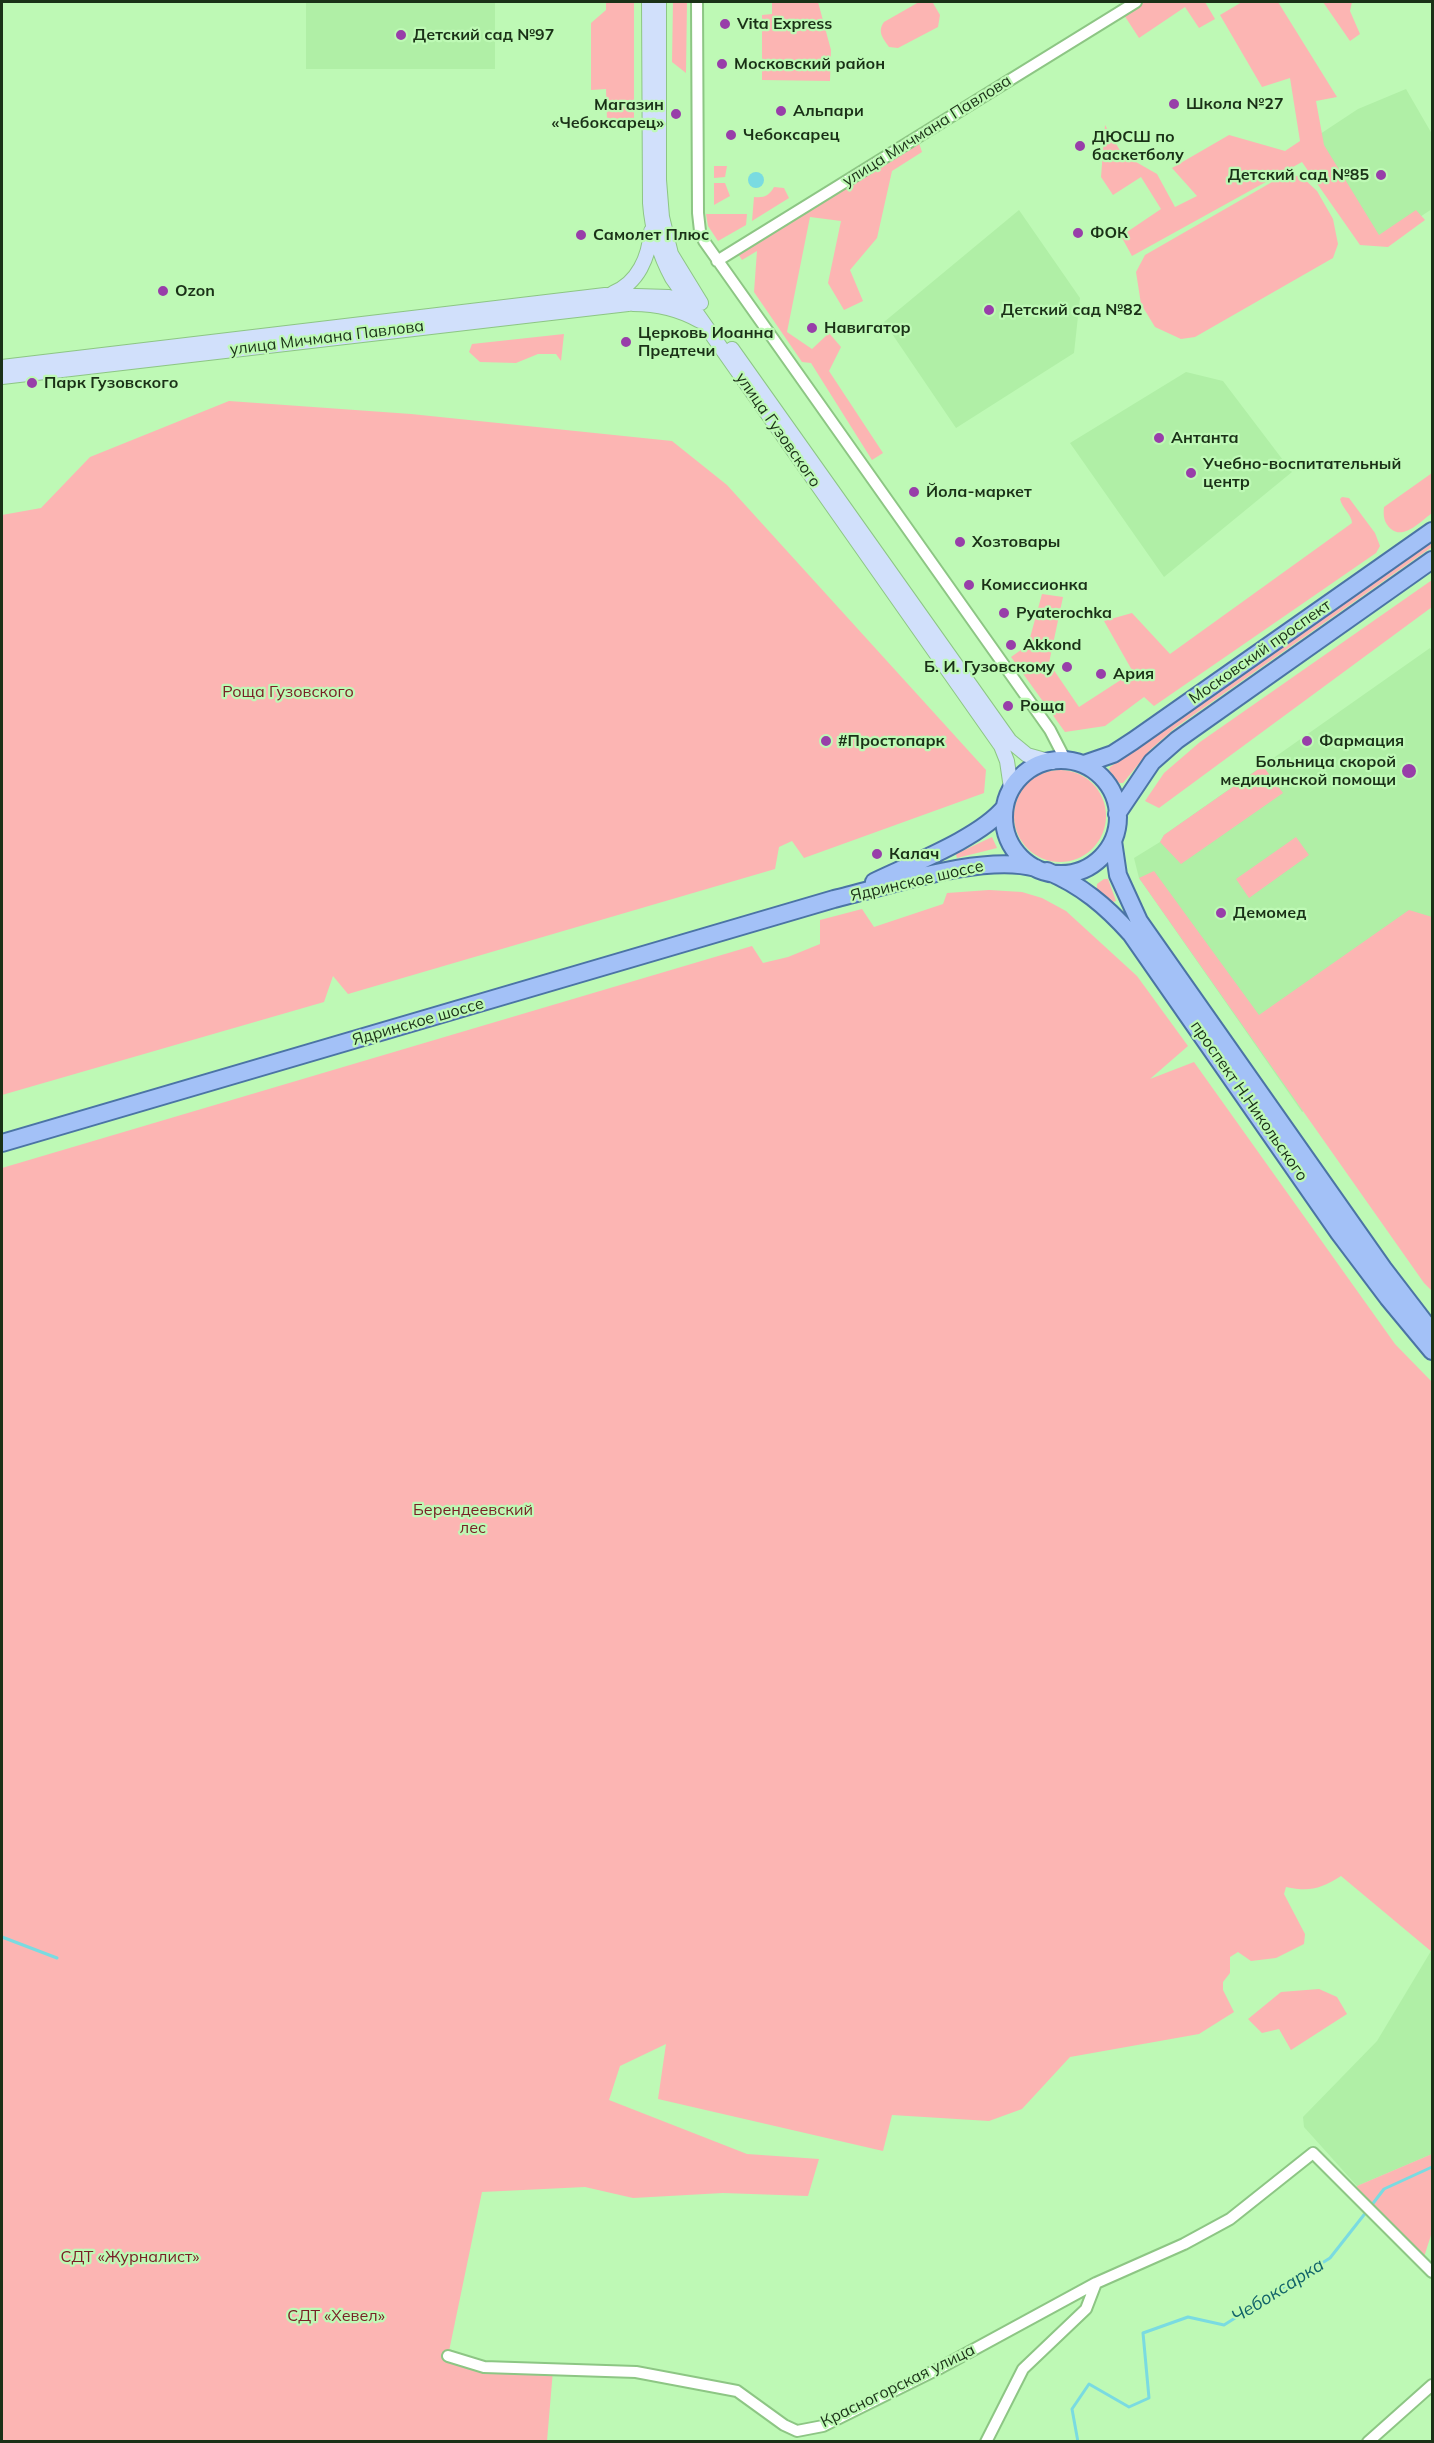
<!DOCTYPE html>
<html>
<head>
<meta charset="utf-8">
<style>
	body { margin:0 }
	#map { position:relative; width:1434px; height:2443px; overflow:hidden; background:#bef9b5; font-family:Mulish,sans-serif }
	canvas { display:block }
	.frame { position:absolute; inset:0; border:3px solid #1a3117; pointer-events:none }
</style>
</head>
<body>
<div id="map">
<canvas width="1434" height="2443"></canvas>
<div class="frame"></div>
</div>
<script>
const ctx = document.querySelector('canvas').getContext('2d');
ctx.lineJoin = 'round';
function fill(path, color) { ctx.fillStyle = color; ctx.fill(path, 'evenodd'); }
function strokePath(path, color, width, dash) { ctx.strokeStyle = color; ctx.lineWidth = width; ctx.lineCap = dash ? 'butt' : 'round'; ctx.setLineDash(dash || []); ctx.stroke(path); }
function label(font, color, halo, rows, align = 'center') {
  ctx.font = font + ' Mulish,sans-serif'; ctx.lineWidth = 4.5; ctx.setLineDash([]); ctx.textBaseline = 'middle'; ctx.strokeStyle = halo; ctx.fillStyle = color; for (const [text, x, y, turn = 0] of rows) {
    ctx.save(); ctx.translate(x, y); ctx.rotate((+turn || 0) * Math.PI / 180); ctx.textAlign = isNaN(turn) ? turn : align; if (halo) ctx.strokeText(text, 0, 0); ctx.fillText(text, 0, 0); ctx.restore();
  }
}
fill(new Path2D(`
	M306,2H495V69H306Z
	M1406,89L1432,134V209L1376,246L1308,142L1358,109Z
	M1019,210L1080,298L1074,353L956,428L884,322Z
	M1186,372L1223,381L1292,472L1164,577L1070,443Z
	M1430,648L1432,652V1029L1302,1112L1139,878L1134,858L1160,842L1164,835Z
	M1431,1951L1432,2154L1357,2186L1304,2127L1303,2117L1377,2041Z`), '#b0efa6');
fill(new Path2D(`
	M606,2H634V119H607L606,89L591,90V23L606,10Z
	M673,2H687L686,73L672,62Z
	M772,2H818L831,50L830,81L762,80V15L772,14Z
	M919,2L933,3L940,15L938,27L898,48L889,47C883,38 877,32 884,22Z
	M1145,2H1205L1215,19L1199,28L1185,7L1139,38L1124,15Z
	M1242,2H1278L1337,97L1316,101L1324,145L1379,235L1416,210L1425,220L1388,247L1360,245L1302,162L1132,256L1121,236L1161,209L1141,177L1113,195L1101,177L1105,125L1122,154L1157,174L1175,207L1197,196L1172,168L1229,135L1285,151L1300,141L1290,78L1262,87L1220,15Z
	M1323,2H1352L1350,11L1360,34L1350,41Z
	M918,140L922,152L892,171L877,238L850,270L863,301L844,310L828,283L841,221L810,217L787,332L812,349L829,333L841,347L829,371L883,453L872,460L811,363L802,362L754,292L757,251L742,260L737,252Z
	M714,166H727L725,177L714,178Z
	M1286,174L1302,177L1317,191L1333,219L1338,244L1333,258L1195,337L1181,339L1155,327L1141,304L1136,272L1145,255Z
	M714,183H725L730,196L714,205Z
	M774,187L784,188L789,198L752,221L754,197C764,198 769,196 774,187Z
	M706,214H747L746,225L718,241L708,226Z
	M564,334L561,361L556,354H538L516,363L480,362L469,352L472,344Z
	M229,401L411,414L672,441L727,485L986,770L984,793L804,858L792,841L779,847L775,869L348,994L333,976L324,1002L2,1095V515L41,508L90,457Z
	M1432,473V513C1421,521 1404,540 1391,529C1384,523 1383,516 1384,507Z
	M1342,497L1349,498L1375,533L1380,546L1376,553L1154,706L1144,697L1105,726L1065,732L1011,657L1028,645L1042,594L1063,597L1049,663L1079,707L1133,672L1104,621L1132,613L1170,654L1352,523C1352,515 1342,508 1340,499Z
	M1432,541V547L1175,728L1150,750L1123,783H1119L1109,770L1110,767Z
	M1432,580V607L1159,808L1145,801L1164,773L1200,742Z
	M1263,766L1283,793L1181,864L1160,842L1164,835Z
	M1014 816a46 46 0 1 1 92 0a46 46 0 1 1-92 0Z
	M992,837L997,848L957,858L956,854Z
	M1296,837L1309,855L1249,898L1236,879Z
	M1154,871L1259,1015L1409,910L1432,917V1291L1424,1283L1139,878Z
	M1104,879H1108L1116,901L1113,902L1097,889V884Z
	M989,890L1022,892L1042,898L1066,911L1137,976L1188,1046L1150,1079L1194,1062L1395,1344L1432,1382V1952L1341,1876C1320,1889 1310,1892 1286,1887L1284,1894L1305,1934L1304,1944L1276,1958L1251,1961L1238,1952L1230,1957V1973L1223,1982V1990L1234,2012L1199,2034L1070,2057L1022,2109L989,2121L892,2115L883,2151L658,2099L666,2044L620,2066L609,2100L747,2154L819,2159L808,2196L723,2193L633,2198L585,2187L482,2192L448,2356L484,2367L553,2370L547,2441L2,2442V1168L752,946L763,963L788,957L820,944V920L862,909L874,927L943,904L947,893Z
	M1319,1989L1337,1997L1347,2014L1291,2050L1279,2029L1262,2033L1248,2019L1281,1992Z
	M1432,2154V2232L1423,2260L1359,2197L1357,2186Z`), '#fcb5b3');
fill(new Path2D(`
	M748 180a8 8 0 1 1 16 0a8 8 0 1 1-16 0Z`), '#7adbe1');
strokePath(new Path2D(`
	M2,1937L57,1958
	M1371,2206L1384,2189L1432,2167
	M1078,2442L1072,2409L1089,2384L1129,2407L1149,2398L1143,2333L1188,2317L1224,2325L1330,2258L1367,2211`), '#7adbe1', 3);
const street = new Path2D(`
	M697,2L698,213L700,231L704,241L1050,730L1066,761
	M717,261L1136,2
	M448,2356L484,2367L636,2372L737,2391L784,2425L797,2431L823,2426L938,2369L1096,2283L1184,2244L1230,2219L1313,2153L1432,2272
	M986,2442L1023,2369L1086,2309L1096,2283
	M1368,2442L1432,2385`);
const secondary = new Path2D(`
	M649,2L650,203C652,230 659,254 672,278L1001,746L1007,761L1011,788
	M659,2V180L662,217L671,254L701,303
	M613,293C638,283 649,257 651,231
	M633,304C657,304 679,309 700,321
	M732,349L1010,741L1027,755L1052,762
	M2,367L605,295L669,297L692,306
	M2,377L628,304L643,299`);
const primary = new Path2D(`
	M1004 817a57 57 0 1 1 114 0a57 57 0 1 1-114 0Z
	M1084,764L1113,754L1133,741L1432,531
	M1117,814L1152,762L1177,740L1432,560
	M1113,841L1118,875L1139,921L1383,1268L1432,1332
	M1047,871C1081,885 1106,906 1131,934L1339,1233L1388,1298L1432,1351
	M874,882C911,864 980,838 1005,807
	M2,1143L834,899C889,886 983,853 1036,868`);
strokePath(street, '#8dc684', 14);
strokePath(secondary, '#8dc684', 16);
strokePath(primary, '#4b74a5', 20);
strokePath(street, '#fff', 10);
strokePath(secondary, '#d1e0fb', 14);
strokePath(primary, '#a3c1f7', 16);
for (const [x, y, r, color] of [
	[725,24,6,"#983ea9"],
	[401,35,6,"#983ea9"],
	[722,64,6,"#983ea9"],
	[1174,104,6,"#983ea9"],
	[781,111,6,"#983ea9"],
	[676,114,6,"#983ea9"],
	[731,135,6,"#983ea9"],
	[1080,146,6,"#983ea9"],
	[1381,175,6,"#983ea9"],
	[1078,233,6,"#983ea9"],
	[581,235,6,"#983ea9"],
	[163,291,6,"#983ea9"],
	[989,310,6,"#983ea9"],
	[812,328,6,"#983ea9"],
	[626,342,6,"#983ea9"],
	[32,383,6,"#983ea9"],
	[1159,438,6,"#983ea9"],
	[1191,473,6,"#983ea9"],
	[914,492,6,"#983ea9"],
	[960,542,6,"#983ea9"],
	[969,585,6,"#983ea9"],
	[1004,613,6,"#983ea9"],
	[1011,645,6,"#983ea9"],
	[1067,667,6,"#983ea9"],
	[1101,674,6,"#983ea9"],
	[1008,706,6,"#983ea9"],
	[826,741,6,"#983ea9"],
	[1307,741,6,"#983ea9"],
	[1409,771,8,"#983ea9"],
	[877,854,6,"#983ea9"],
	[1221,913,6,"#983ea9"]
]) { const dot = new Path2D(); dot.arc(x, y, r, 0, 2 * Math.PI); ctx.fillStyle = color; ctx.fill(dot); strokePath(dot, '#bef9b5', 2); }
label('bold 16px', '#1a3117', '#bef9b5', [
	["Vita Express",737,24],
	["Детский сад №97",413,35],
	["Московский район",734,64],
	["Школа №27",1186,104],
	["Магазин",664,105,"right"],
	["«Чебоксарец»",664,123,"right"],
	["Альпари",793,111],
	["Чебоксарец",743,135],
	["ДЮСШ по",1092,137],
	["баскетболу",1092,155],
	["Детский сад №85",1369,175,"right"],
	["ФОК",1090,233],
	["Самолет Плюс",593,235],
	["Ozon",175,291],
	["Детский сад №82",1001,310],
	["Навигатор",824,328],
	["Церковь Иоанна",638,333],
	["Предтечи",638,351],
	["Парк Гузовского",44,383],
	["Антанта",1171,438],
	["Учебно-воспитательный",1203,464],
	["центр",1203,482],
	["Йола-маркет",926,492],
	["Хозтовары",972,542],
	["Комиссионка",981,585],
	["Pyaterochka",1016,613],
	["Akkond",1023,645],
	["Б. И. Гузовскому",1055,667,"right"],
	["Ария",1113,674],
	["Роща",1020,706],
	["#Простопарк",838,741],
	["Фармация",1319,741],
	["Больница скорой",1396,762,"right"],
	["медицинской помощи",1396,780,"right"],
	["Калач",889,854],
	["Демомед",1233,913]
], 'left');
label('16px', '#1a3117', '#bef9b5', [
	["улица Мичмана Павлова",927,131,-32],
	["улица Мичмана Павлова",327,338,-7],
	["улица Гузовского",778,430,55],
	["Московский проспект",1260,652,-35],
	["Ядринское шоссе",917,881,-13],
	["Ядринское шоссе",418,1022,-16],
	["проспект Н.Никольского",1249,1101,55],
	["Красногорская улица",898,2386,-26]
]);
label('16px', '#782026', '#bef9b5', [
	["Роща Гузовского",288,692],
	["Берендеевский",473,1510],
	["лес",473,1528],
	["СДТ «Журналист»",130,2257],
	["СДТ «Хевел»",336,2316]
]);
label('italic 18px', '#116469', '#bef9b5', [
	["Чебоксарка",1278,2291,-32]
]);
</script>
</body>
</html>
